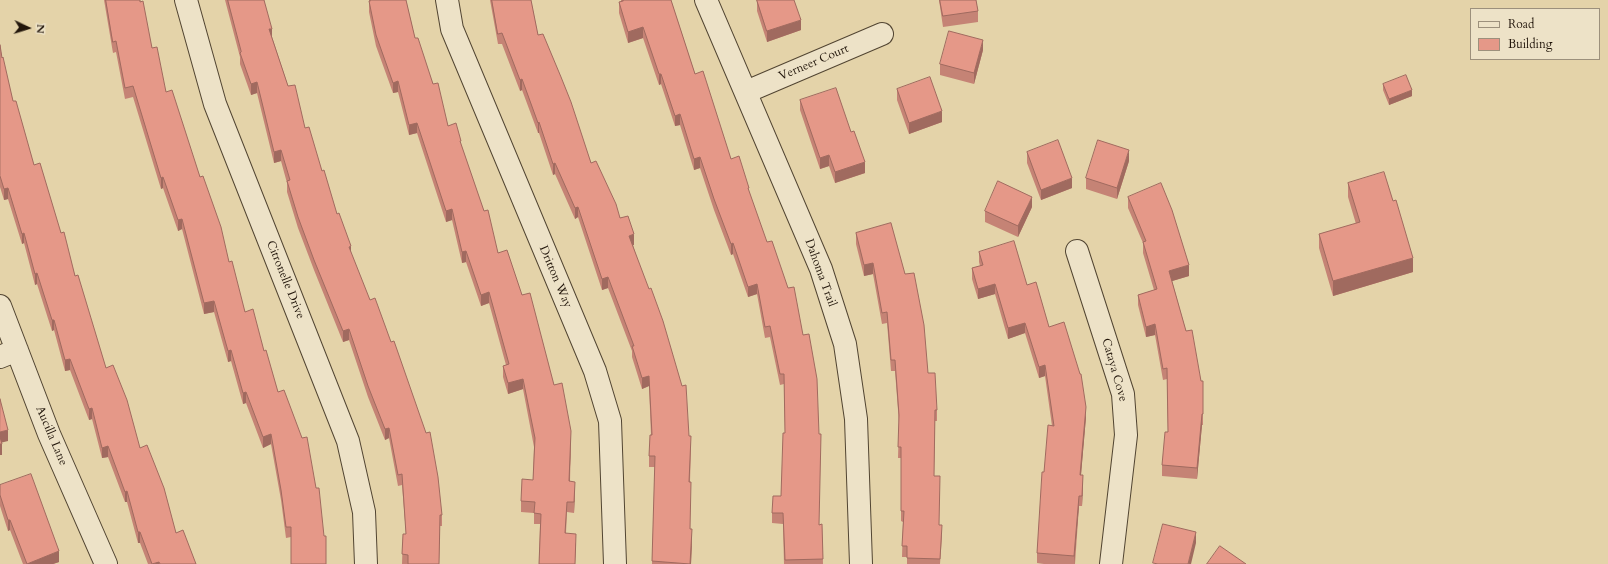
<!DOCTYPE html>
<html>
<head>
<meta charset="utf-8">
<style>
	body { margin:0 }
	#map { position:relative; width:1608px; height:564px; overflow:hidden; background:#e4d3a9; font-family:Cardo,serif }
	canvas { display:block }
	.legend { position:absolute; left:1470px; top:8px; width:130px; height:52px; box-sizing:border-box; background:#ede2c7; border:1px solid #9c907c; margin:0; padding:5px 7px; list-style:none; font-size:12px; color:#22160b }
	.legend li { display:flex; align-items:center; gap:8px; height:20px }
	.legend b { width:20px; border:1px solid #9c907c }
	.north { position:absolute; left:8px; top:8px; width:40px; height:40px; -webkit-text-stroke:3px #ede2c7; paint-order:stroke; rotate:94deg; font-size:11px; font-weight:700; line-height:16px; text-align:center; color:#22160b }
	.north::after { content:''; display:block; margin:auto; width:14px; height:18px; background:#22160b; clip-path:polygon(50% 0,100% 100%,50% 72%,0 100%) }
</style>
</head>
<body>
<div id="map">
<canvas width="1608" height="564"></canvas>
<ul class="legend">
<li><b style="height:5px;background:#ede2c7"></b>Road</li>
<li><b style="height:11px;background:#e59888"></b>Building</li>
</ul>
<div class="north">N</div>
</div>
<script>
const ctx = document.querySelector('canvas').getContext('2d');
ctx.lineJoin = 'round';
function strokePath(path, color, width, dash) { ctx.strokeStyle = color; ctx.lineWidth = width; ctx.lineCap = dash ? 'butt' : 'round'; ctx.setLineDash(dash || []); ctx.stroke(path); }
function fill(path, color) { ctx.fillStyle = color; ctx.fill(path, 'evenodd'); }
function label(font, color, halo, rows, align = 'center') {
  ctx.font = font + ' Cardo,serif'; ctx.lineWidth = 3.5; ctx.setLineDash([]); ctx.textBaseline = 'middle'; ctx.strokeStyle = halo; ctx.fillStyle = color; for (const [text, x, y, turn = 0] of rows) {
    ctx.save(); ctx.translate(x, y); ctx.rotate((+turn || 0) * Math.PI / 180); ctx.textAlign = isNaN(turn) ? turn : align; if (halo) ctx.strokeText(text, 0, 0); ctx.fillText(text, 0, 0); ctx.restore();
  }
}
const minor = new Path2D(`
	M186,0L215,104L348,441L364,512L366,564
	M447,0L452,29L595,371L610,421L615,564
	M706,0L821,269L845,344L856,419L861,564
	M746,92L882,34
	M1077,251L1123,394L1126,435L1111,564
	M0,306L49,434L106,564
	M0,357L17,350`);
strokePath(minor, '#524532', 24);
strokePath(minor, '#ede2c7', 22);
fill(new Path2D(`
	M104,0H140L152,48L166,92L200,177L229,262L245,312L264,351L278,392L302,438L291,537L286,538L281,500L271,444L263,448L246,403L243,404L231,361L228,362L214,312L204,314L182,229L178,231L163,188L161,189L133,97L125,99L116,52L113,53Z
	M225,0H264L272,37L288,86L322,171L442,515V526H440L439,564H402L403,534H406L402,485L398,486L389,438L385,440L368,397L349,340L343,342L314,270L298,228L287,192V183L281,161L274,163L257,93L251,95L240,64V57Z
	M369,0H406L415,38L433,84L448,126L461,145L498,253L522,295L554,385L571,441L570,481L575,492L574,513L567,512L566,533L576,544L575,564H539L540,524H534V513L521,512V501L533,480L534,447L523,389L508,394L503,377V366L506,365L489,303L481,306L466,262L462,263L452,220L446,222L417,133L409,135L398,92L393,93L376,46L369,12Z
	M490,0H531L538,35L591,163L634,245H633L689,436L691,447L690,482V529L692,540L691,564H652L655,467H649V456L651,435L649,386L642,389L632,357V351L608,288L602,290L578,217L575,219L555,174L553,175L539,133H538L522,90L520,91L502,44H498Z
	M621,0H671L695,74L731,159L749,193L819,525L822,524L823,564H784L783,524L772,523V513L781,496L785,433L784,384L780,385L770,337L765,338L757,294L748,297L733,254L731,255L714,210L700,168L694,170L680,125L675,126L661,84L659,85L643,38L628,43L619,13V2H621Z
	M757,0L801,30L767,42L757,11Z
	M939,0H976L978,11V22L943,27Z
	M0,45L2,58L13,101L34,165L61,233L106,368L176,533L196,564H148L140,543H138L127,502H125L108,457L102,458L92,419L89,420L70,370L65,371L54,330L52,331L37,284L35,285L24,243L22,244L8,199L4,200L0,187Z
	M983,50L974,84L940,75V64Z
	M1383,84L1412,96L1389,105L1383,90Z
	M897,89L942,122L909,134L897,100Z
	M800,100L851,132L865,173L835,183L829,166L820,169L800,110Z
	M1027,152L1072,188L1041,200L1027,163Z
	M1129,161L1117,199L1086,189V178Z
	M1348,183L1393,201L1413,272L1333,296L1319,248V234L1356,224L1348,197Z
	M1128,197L1189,276L1172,281L1186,331L1201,381H1203V425H1202L1197,479L1162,476V465L1168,432L1167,379L1163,380L1155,335L1146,337L1138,305V295L1154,290L1143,253V243L1128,208Z
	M1032,207L1018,237L985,222V211Z
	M891,223L928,373L937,410V421H935L934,476L939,525L942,536L940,564H907V557H902L903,522L901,521V458H898L899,423L895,371H891L887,323L882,324L873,274L864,276L856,244V233Z
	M979,252L1027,285L1049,327L1086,417L1081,475L1083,486L1082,506H1079L1075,564H1044L1037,563V553L1044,472L1052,426L1045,376L1039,378L1025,333L1008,339L995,294L978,299L972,279V268L980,266L979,262Z
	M0,485L59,562L53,564H23L10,530L8,531L0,506Z`), '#c58375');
fill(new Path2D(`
	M801,20V30L767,42V31Z
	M643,27V38L628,43V32Z
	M269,29H272V40Z
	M983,40V50L974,84V73Z
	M659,74H661V84L659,85Z
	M522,79V90L520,91V80Z
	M398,81V92L393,93V83Z
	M257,82V93L251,95V84Z
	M1412,90V96L1389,105V99Z
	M942,111V122L909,134V123Z
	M680,114V125L675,126V116Z
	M539,122V133H538V123Z
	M417,123V133L409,135V125Z
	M281,150V161L274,163V152Z
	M1129,150V161L1117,199V188Z
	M829,155V166L820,169V158Z
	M700,157V168L694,170V159Z
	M865,162V173L835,183V172Z
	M555,163V174L553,175V164Z
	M163,177V188L161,189V178Z
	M1072,178V188L1041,200V190Z
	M8,188V199L4,200V189Z
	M1032,197V207L1018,237V226Z
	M578,207V217L575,219V208Z
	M452,209V220L446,222V211Z
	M182,219V229L178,231V220Z
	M24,233V243L22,244V234Z
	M634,234V245L629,246V236Z
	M733,243V254L731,255V244Z
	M351,246V256L349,247Z
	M466,251V262L462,263V252Z
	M1413,258V272L1333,296V281Z
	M873,263V274L864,276V265Z
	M1189,265V276L1169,282V271Z
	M37,273V284L35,285V274Z
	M608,277V288L602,290V279Z
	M757,284V294L748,297V287Z
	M995,284V294L978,299V289Z
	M489,292V303L481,306V295Z
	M214,301V312L204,314V303Z
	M52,320H54V330L52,331Z
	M1025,323V333L1008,339V328Z
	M1155,324V335L1146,337V327Z
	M349,329V340L343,342V331Z
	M231,350V361L228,362V351Z
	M70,359V370L65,371V360Z
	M1045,365V376L1039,378V367Z
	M649,376V386L642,389V378Z
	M523,379V389L508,394V383Z
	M246,392V403L243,404V393Z
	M1086,407V417L1080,486V475Z
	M92,408V419L89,420V409Z
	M1202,414V425L1197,479V468Z
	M389,428V438L385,440V429Z
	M8,430V441L0,443V432Z
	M571,431V441L569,492V481Z
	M271,434V444L263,448V437Z
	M0,444H2V455H0Z
	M108,446V457L102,458V448Z
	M1083,475V486L1082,506V496Z
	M575,482V492L574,513V502Z
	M127,491V502H125V492Z
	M1079,496V506L1074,564V556Z
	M8,520H10V530L8,531Z
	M692,529V540L691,564H690Z
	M138,532H140V543H138Z
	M1196,532V543L1191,564H1188Z
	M59,551V562L53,564H27Z
	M159,562V564H153Z`), '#a06a5f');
const building = new Path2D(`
	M106,0H140V2L143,1L152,48L157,47L166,92L172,90L200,177L203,176L221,227L229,262L232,261L245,312L253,309L264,351L266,350L278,392L284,390L302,438L307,437L316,488H319L324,536H326V564H291V527H286L281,490L271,434L263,437L246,392L243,393L231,350L228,351L214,301L204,303L182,219L178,220L163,177L161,178L133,86L125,88L116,41L113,42Z
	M228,0H264L272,29H269L288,86L295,85L305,128L309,127L322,171L324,170L337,214L339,213L351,246L349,247L370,300L375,298L391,342L394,341L426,433L430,432L438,477L442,515H440L439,564H408V555L402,554L403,534H406L402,474L398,475L389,428L385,429L368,386L349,329L343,331L314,260L298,217L287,181L290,180L281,150L274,152L257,82L251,84L240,53L241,52Z
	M370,0H406L415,38H418L433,84L438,83L448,126L456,123L461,141H460L484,211L488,210L498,253L507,250L522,295L530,293L554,385L562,383L571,431L569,481L575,482L574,502H567L565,533L576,534L575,564H539L541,514L534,513L535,502L521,501L522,479L533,480L535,438L523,379L508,383L503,366L509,364L489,292L481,295L466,251L462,252L452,209L446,211L417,123L409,125L398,81L393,83L376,35L369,1H370Z
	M492,0H531L538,35L543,34L561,77L571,102L591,163L596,161L616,204L620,218L628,216L634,234L629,236L649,289L651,288L663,321L682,386L686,385L689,436H691L689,482H691L690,529H692L690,564L652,561L655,456H649L650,435H652L649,376L642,378L632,346H634L608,277L602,279L578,207L575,208L555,163L553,164L539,122L538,123L522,79L520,80L502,33L498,34Z
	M623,0H671L695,74L703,71L731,159L739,156L749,188H748L767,242L772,241L788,288L794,287L803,335L809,334L817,379L819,434H821L819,525L822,524L823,559L785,560L783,513H772L773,496H781L783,433H785L784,374H780L770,326L765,327L757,284L748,287L733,243L731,244L714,199L700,157L694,159L680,114L675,116L661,74H659L643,27L628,32L619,2L623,1Z
	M757,0H794L801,20L767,31Z
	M940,0H976L978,11L943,16Z
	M949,31L983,40L974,73L940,64Z
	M0,45L2,58L3,57L13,101H16L34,165L40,163L61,233L64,232L75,276L78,275L106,368L113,365L127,400L140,448L147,445L164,488L176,533L183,530L196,564H160L159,562L152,564L140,532H138L127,491L125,492L108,446L102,448L92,408L89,409L70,359L65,360L54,320H52L37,273L35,274L24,233L22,234L8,188L4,189L0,176Z
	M1406,75L1412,90L1389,99L1383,84Z
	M930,77L942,111L909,123L897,89Z
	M836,88L851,132L854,131L865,162L835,172L829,155L820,158L800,100Z
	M1058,140L1072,178L1041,190L1027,152Z
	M1098,140L1129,150L1117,188L1086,178Z
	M1384,172L1393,201L1396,200L1413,258L1333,281L1319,234L1360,222L1348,183Z
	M998,181L1032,197L1018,226L985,211Z
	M1161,183L1172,210L1189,265L1169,271L1186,331L1192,330L1201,381H1203V414H1202L1197,468L1162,465L1165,432H1168L1167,368L1163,369L1155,324L1146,327L1138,295L1157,289L1143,242L1146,241L1128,197Z
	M891,223L905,274L914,273L924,325L928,373H935L937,410H935L934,476H940L939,525H942L940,559L907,558V546H902L904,511H901V447H898L899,415L895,360H891L887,312L882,313L873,263L864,265L856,233Z
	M1014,241L1027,285L1036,282L1049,327L1064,322L1080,374H1081L1086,407L1080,475H1083L1082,496H1079L1074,556L1037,553L1042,472H1044L1048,425L1054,426L1045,365L1039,367L1025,323L1008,328L995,284L978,289L972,268L983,265L979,252Z
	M0,399L8,430L0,432Z
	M0,437L2,444H0Z
	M31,474L59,551L27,564L10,520H8L0,495V485Z
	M1163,524L1196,532L1188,564H1158L1153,563Z
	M1220,546L1246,564H1207Z`);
fill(building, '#e59888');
strokePath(building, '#a06a5f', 1);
label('12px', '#22160b', '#ede2c7', [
	["Verneer Court",814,63,-23],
	["Dahoma Trail",820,273,70],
	["Dritton Way",555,277,67],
	["Citronelle Drive",285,280,68],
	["Cataya Cove",1114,370,74],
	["Aucilla Lane",51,436,67]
]);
</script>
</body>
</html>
